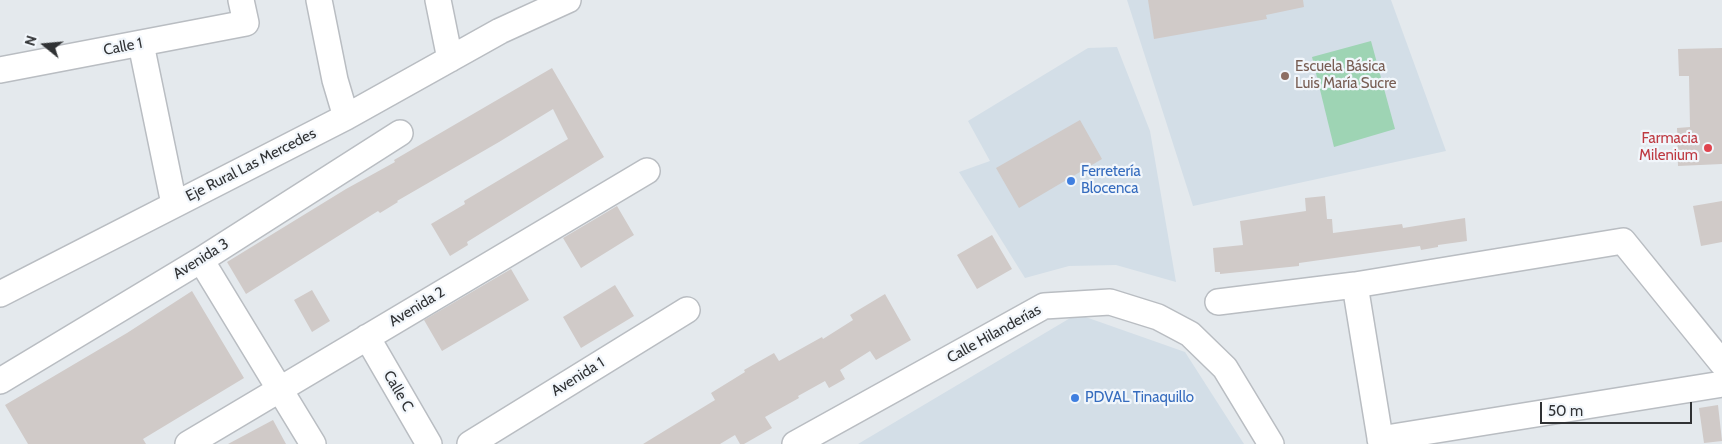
<!DOCTYPE html>
<html>
<head>
<meta charset="utf-8">
<style>
	body { margin:0 }
	#map { position:relative; width:1722px; height:444px; overflow:hidden; background:#e4e9ed; font-family:Cabin,sans-serif }
	canvas { display:block }
	.north { position:absolute; left:20px; top:20px; width:50px; height:50px; -webkit-text-stroke:4px #f1f6fb; paint-order:stroke; rotate:287deg; font-size:14px; font-weight:700; line-height:20px; text-align:center; color:#303234 }
	.north::after { content:''; display:block; margin:auto; width:18px; height:22px; background:#303234; clip-path:polygon(50% 0,100% 100%,50% 72%,0 100%) }
	.scale { position:absolute; left:1540px; top:402px; width:152px; height:22px; box-sizing:border-box; border:2px solid #303234; border-top:0; padding-left:6px; font-size:15px; line-height:18px; white-space:nowrap; color:#303234; -webkit-text-stroke:4px #f1f6fb; paint-order:stroke }
</style>
</head>
<body>
<div id="map">
<canvas width="1722" height="444"></canvas>
<div class="north">N</div>
<div class="scale">50 m</div>
</div>
<script>
const ctx = document.querySelector('canvas').getContext('2d');
ctx.lineJoin = 'round';
function fill(path, color) { ctx.fillStyle = color; ctx.fill(path, 'evenodd'); }
function strokePath(path, color, width, dash) { ctx.strokeStyle = color; ctx.lineWidth = width; ctx.lineCap = dash ? 'butt' : 'round'; ctx.setLineDash(dash || []); ctx.stroke(path); }
function label(font, color, halo, rows, align = 'center') {
  ctx.font = font + ' Cabin,sans-serif'; ctx.lineWidth = 4.5; ctx.setLineDash([]); ctx.textBaseline = 'middle'; ctx.strokeStyle = halo; ctx.fillStyle = color; for (const [text, x, y, turn = 0] of rows) {
    ctx.save(); ctx.translate(x, y); ctx.rotate((+turn || 0) * Math.PI / 180); ctx.textAlign = isNaN(turn) ? turn : align; if (halo) ctx.strokeText(text, 0, 0); ctx.fillText(text, 0, 0); ctx.restore();
  }
}
fill(new Path2D(`
	M1127,0H1391L1446,151L1193,206Z
	M1117,47L1150,131L1176,282L1116,265L1069,266L1025,278L959,172L990,161L968,121L1088,48Z
	M1077,314L1185,352L1244,444H858Z`), '#d3dee7');
fill(new Path2D(`
	M1371,41L1395,129L1334,147L1312,57Z`), '#9ed4b4');
fill(new Path2D(`
	M1148,0H1303L1304,7L1266,15L1267,19L1154,39Z
	M1722,48V164L1678,166L1677,128L1690,127L1689,76H1679L1678,49Z
	M552,68L604,157L467,242L468,245L450,256L431,224L465,204L464,201L568,139L553,109L499,142L397,201L398,202L380,213L378,211L246,294L227,262L346,189L395,162L394,160Z
	M1080,120L1102,159L1019,208L996,168Z
	M1325,196L1327,219H1332L1333,233L1402,224L1403,228L1465,218L1467,241L1438,245V247L1421,250L1420,246L1299,263V266L1220,274V272H1215L1213,248L1243,245L1240,221L1306,211L1305,198Z
	M1722,201V242L1701,246L1693,206Z
	M617,206L634,235L581,268L563,238Z
	M992,235L1012,269L977,289L957,255Z
	M511,269L529,300L442,351L424,320Z
	M615,285L634,316L581,348L563,317Z
	M312,290L330,321L312,332L294,300Z
	M192,291L244,378L143,439L146,444H28L5,405L127,333Z
	M885,294L911,340L876,360L870,351L840,370L845,379L829,388L825,381L798,396L799,398L765,417L772,428L744,444H740L735,435L720,444H643L715,400L711,393L745,372L744,370L774,353L779,361L822,337L823,339L853,320L850,315Z
	M1718,405L1722,441L1704,443L1699,408Z
	M273,420L286,444H228Z`), '#d0cac8');
const minor = new Path2D(`
	M319,0L335,80L346,117
	M438,0L450,59
	M141,44L174,204
	M0,70L246,23L241,0
	M201,260L313,444
	M1355,285L1381,444
	M0,294L346,117L500,31L568,0
	M1218,302L1355,285L1623,241L1722,363
	M367,337L429,444
	M0,381L201,260L400,133
	M1380,439L1722,384
	M188,444L647,171
	M470,444L687,310
	M795,444L1044,306L1110,302L1158,317L1190,334L1225,368L1271,444`);
strokePath(minor, '#b9bdc2', 28);
strokePath(minor, '#fff', 25);
for (const [x, y, r, color] of [
	[1285,76,5,"#8d6e63"],
	[1708,148,5,"#e0444e"],
	[1071,181,5,"#3f7fe0"],
	[1075,398,5,"#3f7fe0"]
]) { const dot = new Path2D(); dot.arc(x, y, r, 0, 2 * Math.PI); ctx.fillStyle = color; ctx.fill(dot); strokePath(dot, '#f1f6fb', 2); }
label('15px', '#303234', '#f1f6fb', [
	["Calle 1",123,47,-11],
	["Eje Rural Las Mercedes",251,165,-27],
	["Avenida 3",201,259,-32],
	["Avenida 2",417,307,-31],
	["Calle Hilanderías",994,334,-29],
	["Avenida 1",578,377,-32],
	["Calle C",398,391,60]
]);
label('15px', '#785e54', '#f1f6fb', [
	["Escuela Básica",1295,67],
	["Luis María Sucre",1295,84]
], 'left');
label('15px', '#be3a42', '#f1f6fb', [
	["Farmacia",1698,139],
	["Milenium",1698,156]
], 'right');
label('15px', '#366cbe', '#f1f6fb', [
	["Ferretería",1081,172],
	["Blocenca",1081,189],
	["PDVAL Tinaquillo",1085,398]
], 'left');
</script>
</body>
</html>
